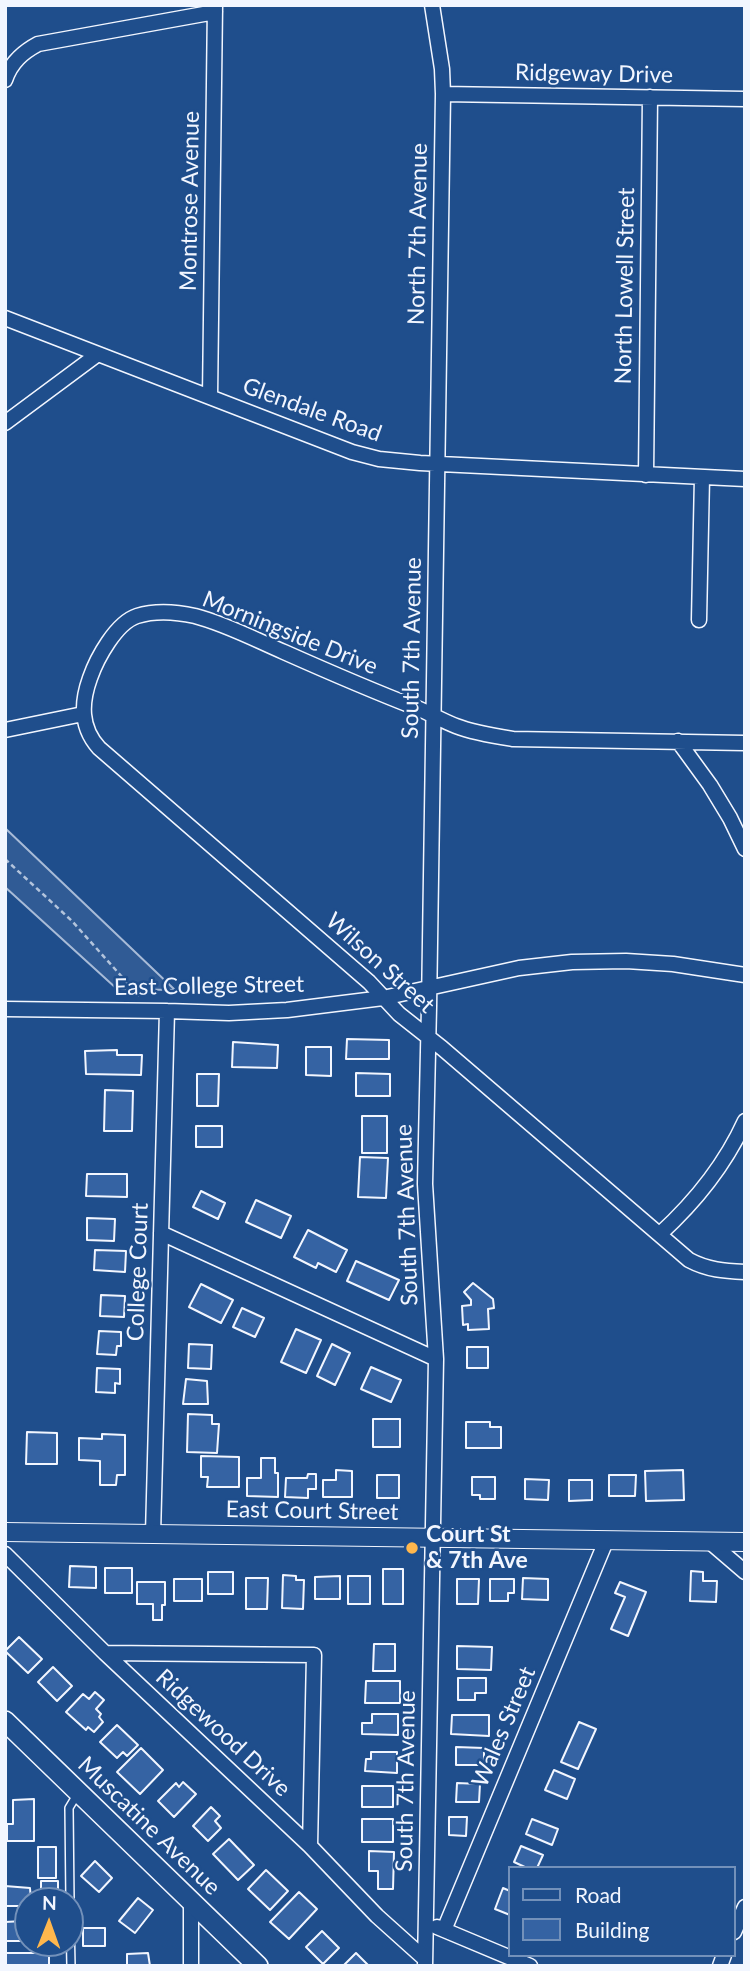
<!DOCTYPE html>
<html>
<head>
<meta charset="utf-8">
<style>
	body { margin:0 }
	#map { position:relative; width:750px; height:1971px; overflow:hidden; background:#1f4e8c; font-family:Lato,sans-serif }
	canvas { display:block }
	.frame { position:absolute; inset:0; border:7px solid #f2f6ff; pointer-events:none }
	.legend { position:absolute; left:508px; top:1866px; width:228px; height:91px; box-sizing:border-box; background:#1f4e8c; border:2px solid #7391ba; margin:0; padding:9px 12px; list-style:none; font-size:21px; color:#f2f6ff }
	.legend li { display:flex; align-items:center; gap:14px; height:35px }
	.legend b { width:35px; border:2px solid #7391ba }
	.north { position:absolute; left:14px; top:1887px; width:70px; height:70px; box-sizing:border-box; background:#1f4e8c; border:2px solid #7391ba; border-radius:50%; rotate:1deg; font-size:19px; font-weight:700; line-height:28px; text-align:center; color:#f2f6ff }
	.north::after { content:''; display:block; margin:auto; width:24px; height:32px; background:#ffb74d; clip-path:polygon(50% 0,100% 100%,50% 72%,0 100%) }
</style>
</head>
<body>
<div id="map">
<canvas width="750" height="1971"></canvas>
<div class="frame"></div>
<ul class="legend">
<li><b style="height:9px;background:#1f4e8c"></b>Road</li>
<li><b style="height:19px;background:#3563a3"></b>Building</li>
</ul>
<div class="north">N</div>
</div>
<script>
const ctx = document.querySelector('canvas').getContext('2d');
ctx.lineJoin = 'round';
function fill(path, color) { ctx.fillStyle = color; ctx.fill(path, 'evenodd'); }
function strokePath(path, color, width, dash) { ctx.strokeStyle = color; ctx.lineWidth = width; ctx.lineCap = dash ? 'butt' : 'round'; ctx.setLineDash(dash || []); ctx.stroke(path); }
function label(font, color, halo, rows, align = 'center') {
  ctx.font = font + ' Lato,sans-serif'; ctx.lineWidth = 5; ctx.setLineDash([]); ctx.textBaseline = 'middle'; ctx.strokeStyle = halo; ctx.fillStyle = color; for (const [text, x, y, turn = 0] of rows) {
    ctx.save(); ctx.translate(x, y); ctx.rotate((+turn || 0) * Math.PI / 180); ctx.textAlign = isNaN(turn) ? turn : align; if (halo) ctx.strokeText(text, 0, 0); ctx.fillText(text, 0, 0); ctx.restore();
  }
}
const built = new Path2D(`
	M5,828L175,990L117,989L5,887Z`);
fill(built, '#305b95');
strokePath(built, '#a8bbd7', 2);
const building = new Path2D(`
	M347,1039L389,1040V1059H346Z
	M233,1042L278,1045L277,1068L232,1067Z
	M306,1047H331V1076L306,1075Z
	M117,1050V1055H142L141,1075L86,1074L85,1051Z
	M356,1073L390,1074V1096H356Z
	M197,1074H219L218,1106H197Z
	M105,1090L133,1091L132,1131H104Z
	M362,1116H387V1153H362Z
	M196,1126H222V1147H196Z
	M360,1157L388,1158L386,1198L358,1197Z
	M87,1174H127V1197L86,1196Z
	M201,1191L225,1203L218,1219L193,1207Z
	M256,1200L291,1216L281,1238L246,1222Z
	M87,1218L115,1219L114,1241L87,1240Z
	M308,1230L347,1250L336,1272L318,1263L316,1268L294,1257Z
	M95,1250L126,1251L125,1272L94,1270Z
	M356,1261L399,1280L389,1300L347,1281Z
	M473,1283L493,1299L494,1308L488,1309L489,1329L468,1330V1324L463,1325L462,1306L471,1305V1300L464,1292Z
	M201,1284L233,1300L221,1323L189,1307Z
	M101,1295L125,1296L124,1317L100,1316Z
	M242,1308L264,1318L255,1337L233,1327Z
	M296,1329L321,1340L306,1373L281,1362Z
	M99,1331L121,1332V1346H117L116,1355L97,1354Z
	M189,1344L212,1345L211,1369L188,1368Z
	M332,1344L350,1353L335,1385L317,1376Z
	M467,1347H488V1368H467Z
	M371,1367L401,1380L391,1402L361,1389Z
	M97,1368L120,1369V1384L115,1383V1393L96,1392Z
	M186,1379L207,1381L208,1404H183Z
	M188,1414L212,1415V1424H219L217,1453L187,1452Z
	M373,1419H400V1447H373Z
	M466,1422H490V1427H501V1448H466Z
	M27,1432L57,1433V1464H26Z
	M102,1434L125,1435V1475H117L116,1485H100V1461L79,1460V1438L102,1439Z
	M201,1456L239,1457V1487H207L208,1477H201Z
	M261,1458H275V1473H278V1497L247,1496V1478H261Z
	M336,1470L352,1471V1497H323V1480H336Z
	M683,1470L684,1500L646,1501L645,1471Z
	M308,1474H316V1489H308V1498L285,1497L286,1478H307Z
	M377,1475H399V1498H377Z
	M609,1475H636L635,1496H609Z
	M472,1477H495V1499H480V1495H472Z
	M525,1479L549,1480L548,1500L525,1499Z
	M569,1480H592V1500L569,1501Z
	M70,1566L96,1567V1588L69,1587Z
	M105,1568H132V1593H105Z
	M383,1569H403V1604H383Z
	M691,1571L703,1572V1581H717L716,1602L690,1601Z
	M208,1572H233V1594H208Z
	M283,1575L296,1576V1580H304L303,1609L282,1608Z
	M340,1576V1599H315V1577Z
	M348,1576H370V1604H348Z
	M246,1578H268L267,1609H246Z
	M523,1578L548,1579V1600L522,1599Z
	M174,1579H202V1601H174Z
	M457,1579H479L478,1604H457Z
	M490,1579H514V1593H508V1601H490Z
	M137,1582H165V1605H162V1620H153V1604H137Z
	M620,1582L646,1592L628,1636L611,1629L625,1597L615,1593Z
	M19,1637L42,1659L28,1673L5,1651Z
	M374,1644H395V1671H373Z
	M457,1646L492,1647L491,1670L457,1669Z
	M53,1667L72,1686L57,1701L38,1682Z
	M458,1678H486V1693H475V1700H458Z
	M366,1681H400V1703H365Z
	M95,1692L104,1700L96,1709L101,1714L99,1717L103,1722L94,1732L88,1727L86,1730L66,1712L83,1694L89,1699Z
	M372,1714H398V1735L362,1734V1723H372Z
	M452,1715H489V1736L451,1734Z
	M579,1722L596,1729L578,1769L561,1762Z
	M117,1725L138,1745L127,1756L123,1752L117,1758L100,1742Z
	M456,1747L484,1748V1765H456Z
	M141,1748L163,1770L140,1794L117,1772Z
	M371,1752H397V1773L365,1771L366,1759H371Z
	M554,1770L575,1779L567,1799L545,1790Z
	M183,1782L196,1794L174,1817L158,1801L176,1783L179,1787Z
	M457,1783L480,1784L479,1802H456Z
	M362,1786H393V1807H362Z
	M34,1799V1841H7V1824H13V1800Z
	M211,1807L220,1816L215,1821L221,1828L208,1841L193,1826Z
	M449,1817H467L466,1836L449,1835Z
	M362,1819H393V1842H362Z
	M532,1819L558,1829L552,1845L526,1834Z
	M229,1839L254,1865L238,1880L213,1854Z
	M521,1846L543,1855L537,1868H527L514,1862Z
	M38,1847H56V1878H38Z
	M369,1851L394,1852L393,1889H378V1871H369Z
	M95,1861L112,1878L99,1892L81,1876Z
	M266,1870L288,1891L270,1910L248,1889Z
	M41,1881H58V1899H41Z
	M5,1886L30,1888L31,1901H23V1906H5Z
	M503,1888L510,1891V1915L495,1909Z
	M299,1892L317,1909L289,1939L270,1922Z
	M138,1898L153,1910L135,1933L119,1921Z
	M23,1921V1941H5V1922Z
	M83,1928H105V1946H83Z
	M322,1931L339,1948L323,1964L306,1947Z
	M6,1953H49V1966H6Z
	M148,1953L150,1966H127V1954Z
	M356,1953L369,1966H343Z`);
fill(building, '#3563a3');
strokePath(building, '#f2f6ff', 2);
const service = new Path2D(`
	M70,1901L69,1808L78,1793
	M70,1918L71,1966`);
const minor = new Path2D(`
	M5,80C11,62 23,52 38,44L215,12
	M443,94L745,99
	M5,318L352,452L379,459L420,463L745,479
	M210,397L215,5
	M5,423L98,354
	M646,475L650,97
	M699,620L702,477
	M5,730L83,714
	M678,741L710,785L730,818L745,849
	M745,743L513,739C494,736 474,733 456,726C443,721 431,714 417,708C373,691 329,672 284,652C256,640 226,624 195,616C177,612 156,610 137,616C116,623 97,658 90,678C81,703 80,727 99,748L369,982L399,1014L442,1048L689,1260C708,1270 724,1271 745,1272
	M5,1009L167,1011L229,1013L287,1010L383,998L519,968L572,962L626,961L673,964L745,975
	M161,1233L436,1359
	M660,1234C695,1202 725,1165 745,1121
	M153,1534L167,1011
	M710,1542L745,1572
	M5,1554L105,1653L314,1655L310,1846L377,1916L425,1959
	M105,1653L310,1846
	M191,1900V1966
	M437,1927L530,1966
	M444,1930L606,1541
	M734,1932L745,1907
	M425,1966L436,1359L425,1184L429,1007L443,94L442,69L432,5
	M720,1966L724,1955`);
const tertiary = new Path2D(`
	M5,1532L745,1542`);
const secondary = new Path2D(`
	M5,1721L258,1966`);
strokePath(service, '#f2f6ff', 10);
strokePath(minor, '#f2f6ff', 17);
strokePath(tertiary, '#f2f6ff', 20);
strokePath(secondary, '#f2f6ff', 22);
strokePath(new Path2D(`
	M5,859L72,921L140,997`), '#b3c4dc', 2.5, [5, 3.5]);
strokePath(service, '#1f4e8c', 7);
strokePath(minor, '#1f4e8c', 14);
strokePath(tertiary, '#1f4e8c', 18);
strokePath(secondary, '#1f4e8c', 19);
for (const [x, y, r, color] of [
	[412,1548,7,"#ffb74d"]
]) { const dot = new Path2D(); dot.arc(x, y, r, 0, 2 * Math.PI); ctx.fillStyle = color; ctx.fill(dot); strokePath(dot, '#1f4e8c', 2.5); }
label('23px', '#f2f6ff', '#1f4e8c', [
	["Ridgeway Drive",594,74,1],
	["Montrose Avenue",190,201,-89],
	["North 7th Avenue",418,234,-89],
	["North Lowell Street",625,286,-89],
	["Glendale Road",312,410,20],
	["Morningside Drive",290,633,22],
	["South 7th Avenue",412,648,-89],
	["Wilson Street",380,963,42],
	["East College Street",209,986,-1],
	["South 7th Avenue",407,1215,-92],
	["College Court",138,1272,-88],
	["East Court Street",312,1511,1],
	["Wales Street",504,1727,-67],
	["Ridgewood Drive",223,1733,43],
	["South 7th Avenue",406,1781,-89],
	["Muscatine Avenue",149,1826,44]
]);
label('bold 23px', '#f2f6ff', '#1f4e8c', [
	["Court St",426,1535],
	["& 7th Ave",426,1561]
], 'left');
</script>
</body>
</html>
